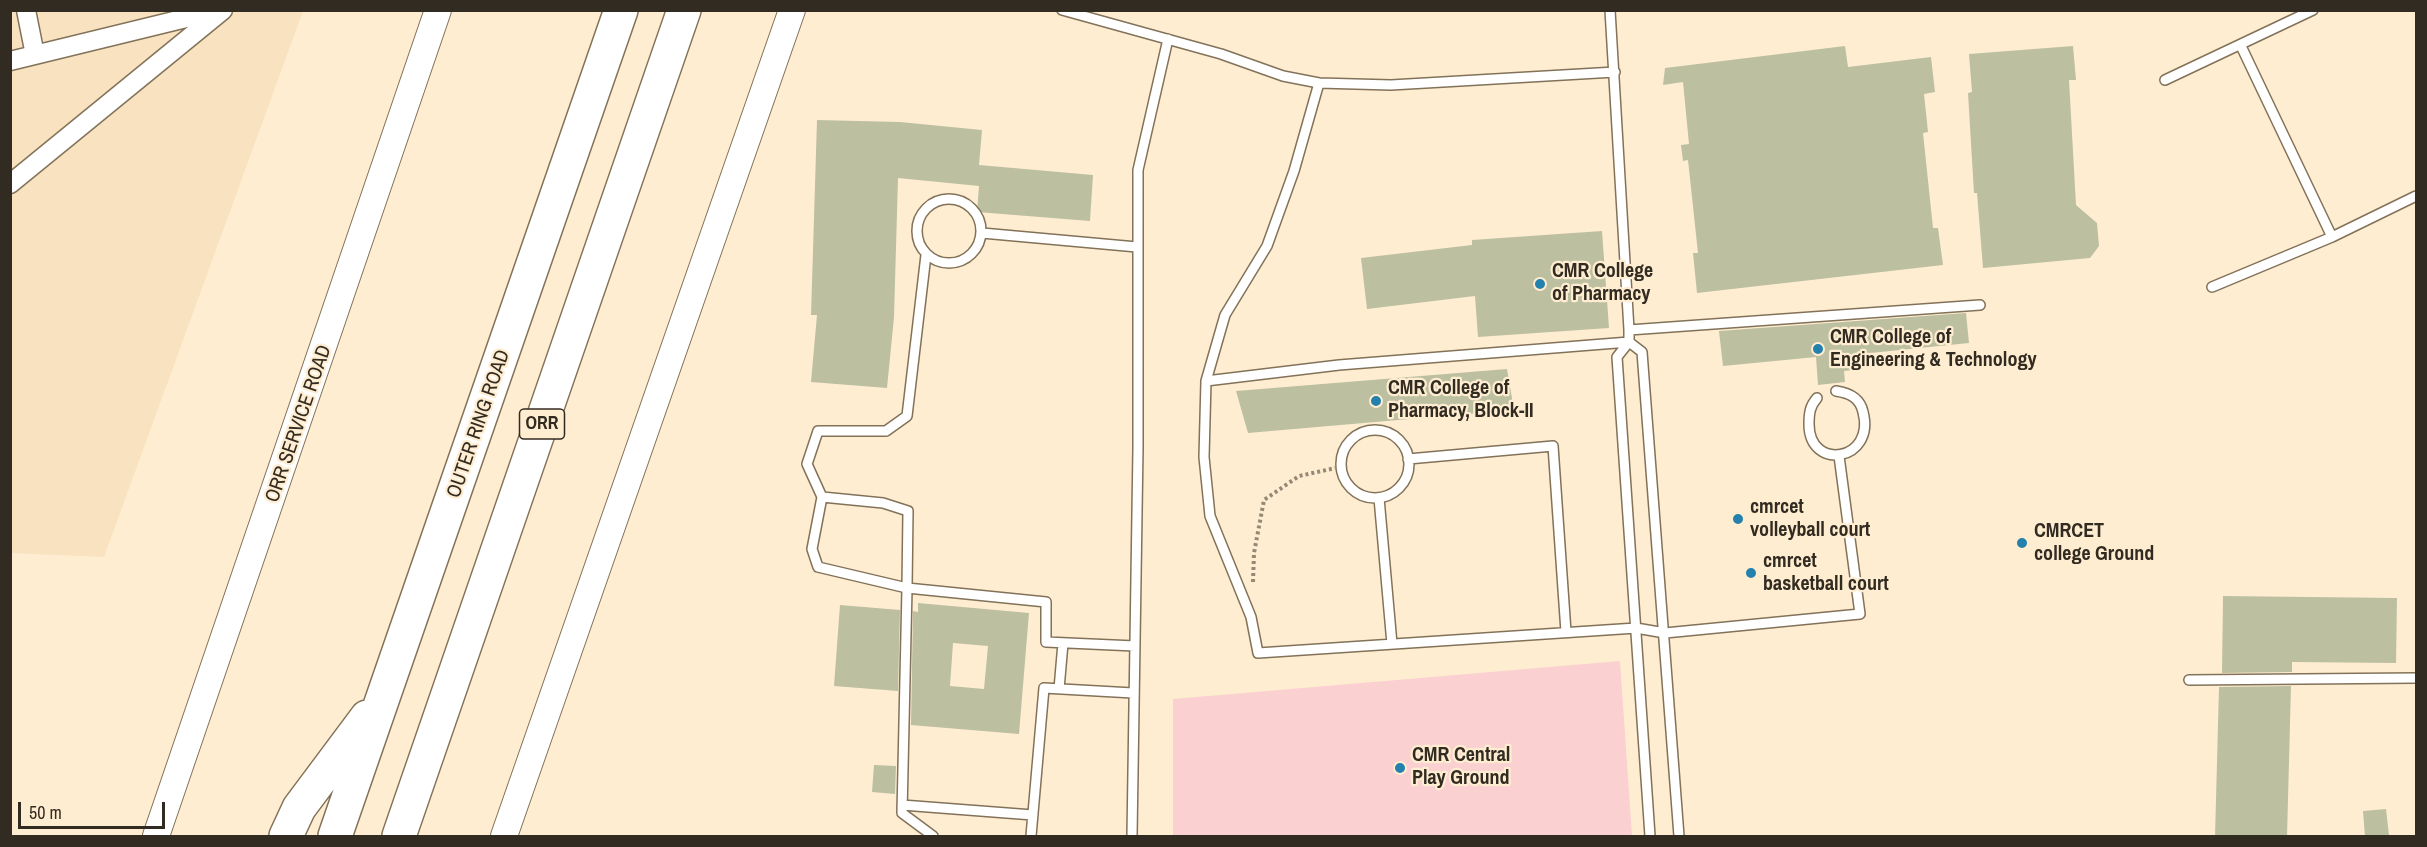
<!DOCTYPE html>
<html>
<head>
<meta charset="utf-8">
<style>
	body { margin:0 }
	#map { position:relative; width:2427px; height:847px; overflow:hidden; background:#ffedd1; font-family:"Archivo Narrow",sans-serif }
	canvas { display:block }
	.frame { position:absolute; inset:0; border:12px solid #322b21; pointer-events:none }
	.scale { position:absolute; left:18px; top:802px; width:147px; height:27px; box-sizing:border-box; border:3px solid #322b21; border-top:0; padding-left:8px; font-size:18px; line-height:21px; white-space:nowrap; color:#322b21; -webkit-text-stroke:4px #ffedd1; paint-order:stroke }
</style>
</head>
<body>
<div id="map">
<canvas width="2427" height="847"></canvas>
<div class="frame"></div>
<div class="scale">50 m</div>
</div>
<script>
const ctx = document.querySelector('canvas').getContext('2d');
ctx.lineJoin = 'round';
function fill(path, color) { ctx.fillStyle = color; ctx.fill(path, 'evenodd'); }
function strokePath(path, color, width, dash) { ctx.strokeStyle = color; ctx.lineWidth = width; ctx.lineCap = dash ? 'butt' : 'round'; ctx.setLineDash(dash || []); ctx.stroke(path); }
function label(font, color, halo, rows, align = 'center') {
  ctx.font = font + ' "Archivo Narrow",sans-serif'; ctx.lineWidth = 4.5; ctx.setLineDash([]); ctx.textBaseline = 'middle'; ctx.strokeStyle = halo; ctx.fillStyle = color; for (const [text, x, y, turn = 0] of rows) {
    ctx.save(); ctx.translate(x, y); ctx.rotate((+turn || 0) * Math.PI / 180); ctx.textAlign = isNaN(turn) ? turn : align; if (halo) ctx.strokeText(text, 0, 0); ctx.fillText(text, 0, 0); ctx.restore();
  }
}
fill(new Path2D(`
	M11,11H303L104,557L11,553Z`), '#f8e2bf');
fill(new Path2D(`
	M1620,661L1632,836H1173V699Z`), '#fad0d0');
fill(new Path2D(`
	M1845,46L1848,67L1931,57L1935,92L1924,94L1928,132L1923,133L1933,228H1938L1943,265L1697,293L1693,253H1698L1688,160L1683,161L1681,145L1689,144L1683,82L1663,85L1665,68Z
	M2073,46L2076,80H2069L2076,205L2097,223L2099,246L2090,258L1983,268L1977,193H1974L1968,93L1972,92L1969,54Z
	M817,120L900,122L982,130L979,165L1093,175L1090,221L977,212L979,186L898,178L894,317L887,388L811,382L817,315H811Z
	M1602,231L1609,328L1478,337L1475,296L1367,309L1361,258L1472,245V240Z
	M1966,313L1969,343L1861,354L1863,369L1844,371L1845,382L1818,385L1816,357L1723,366L1719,331Z
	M1507,369L1514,410L1248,433L1236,391Z
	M2223,596L2397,598L2396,663L2292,662V672L2222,673Z
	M918,603L1029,613L1019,734L911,725L913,611L918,612ZM953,643L988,646L984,689L950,686Z
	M840,605L900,610L898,691L834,686Z
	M2291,686L2287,837H2215L2219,687Z
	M874,765L896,766L895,794L872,792Z
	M2386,809L2389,835L2365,837L2363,811Z`), '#bdbfa1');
const service = new Path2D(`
	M1062,10L1221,54L1283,76L1319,83L1391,85L1615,72
	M1610,10L1629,330V342L1617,357L1650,836
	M2241,46L2332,237
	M2165,80L2313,10
	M1319,83L1294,171L1267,246L1225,315L1206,381L1204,457L1210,516L1251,617L1258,653L1636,628L1665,633L1860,614L1839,456
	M917 231a32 32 0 1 1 64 0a32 32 0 1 1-64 0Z
	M982,233L1137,247
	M926,255L907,416L886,431H818L807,464L822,497L883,503L908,511L907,588L1046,602V642L1135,646
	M2212,287L2332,237L2416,196
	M1629,330L1980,305
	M1206,381L1339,365L1629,342L1642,352L1679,836
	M1817,398C1810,406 1809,413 1809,424C1809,472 1876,461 1863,412C1860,398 1850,393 1836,391
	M1341 464a34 34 0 1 1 68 0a34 34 0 1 1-68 0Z
	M1408,459L1553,446L1566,632
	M822,497L812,549L818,567L907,588L902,813L933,836
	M1379,498L1392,644
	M2189,680L2416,678
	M1059,689L1063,643
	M902,805L1033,815
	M1031,836L1044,688L1133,693
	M1132,836L1138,448V170L1168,39`);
const minor = new Path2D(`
	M26,10L35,55
	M10,61L219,10
	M10,184L223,10`);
const secondary = new Path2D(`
	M156,836L438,10
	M504,836L792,10`);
const motorway = new Path2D(`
	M286,836L299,808L367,717
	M335,836L621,10
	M399,836L684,10`);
strokePath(service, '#827259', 12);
strokePath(minor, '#827259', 21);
strokePath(secondary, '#827259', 28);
strokePath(motorway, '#827259', 36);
strokePath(new Path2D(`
	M1253,582L1254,553L1264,500L1299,476L1340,467`), '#948876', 4, [3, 3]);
strokePath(service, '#fff', 9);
strokePath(minor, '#fff', 18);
strokePath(secondary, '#fff', 26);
strokePath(motorway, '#fff', 33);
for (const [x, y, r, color] of [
	[1540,284,6,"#2481ae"],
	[1818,349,6,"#2481ae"],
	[1376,401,6,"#2481ae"],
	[1738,519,6,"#2481ae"],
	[2022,543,6,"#2481ae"],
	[1751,573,6,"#2481ae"],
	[1400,768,6,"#2481ae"]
]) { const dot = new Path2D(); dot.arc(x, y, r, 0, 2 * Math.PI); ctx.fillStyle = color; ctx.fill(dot); strokePath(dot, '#ffedd1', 2); }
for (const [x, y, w] of [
	[542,424,45]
]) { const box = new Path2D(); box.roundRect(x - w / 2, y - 15, w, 30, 4.5); ctx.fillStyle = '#ffedd1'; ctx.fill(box); strokePath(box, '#322b21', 1.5); }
label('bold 18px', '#322b21', null, [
	["ORR",542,424]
]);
label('bold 20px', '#322b21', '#ffedd1', [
	["CMR College",1552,272],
	["of Pharmacy",1552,295],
	["CMR College of",1830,338],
	["Engineering & Technology",1830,361],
	["CMR College of",1388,389],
	["Pharmacy, Block-II",1388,412],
	["cmrcet",1750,508],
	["volleyball court",1750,531],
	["CMRCET",2034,532],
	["college Ground",2034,555],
	["cmrcet",1763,562],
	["basketball court",1763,585],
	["CMR Central",1412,756],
	["Play Ground",1412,779]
], 'left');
label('20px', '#322b21', '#ffedd1', [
	["ORR SERVICE ROAD",299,424,-71],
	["OUTER RING ROAD",479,424,-71]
]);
</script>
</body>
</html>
